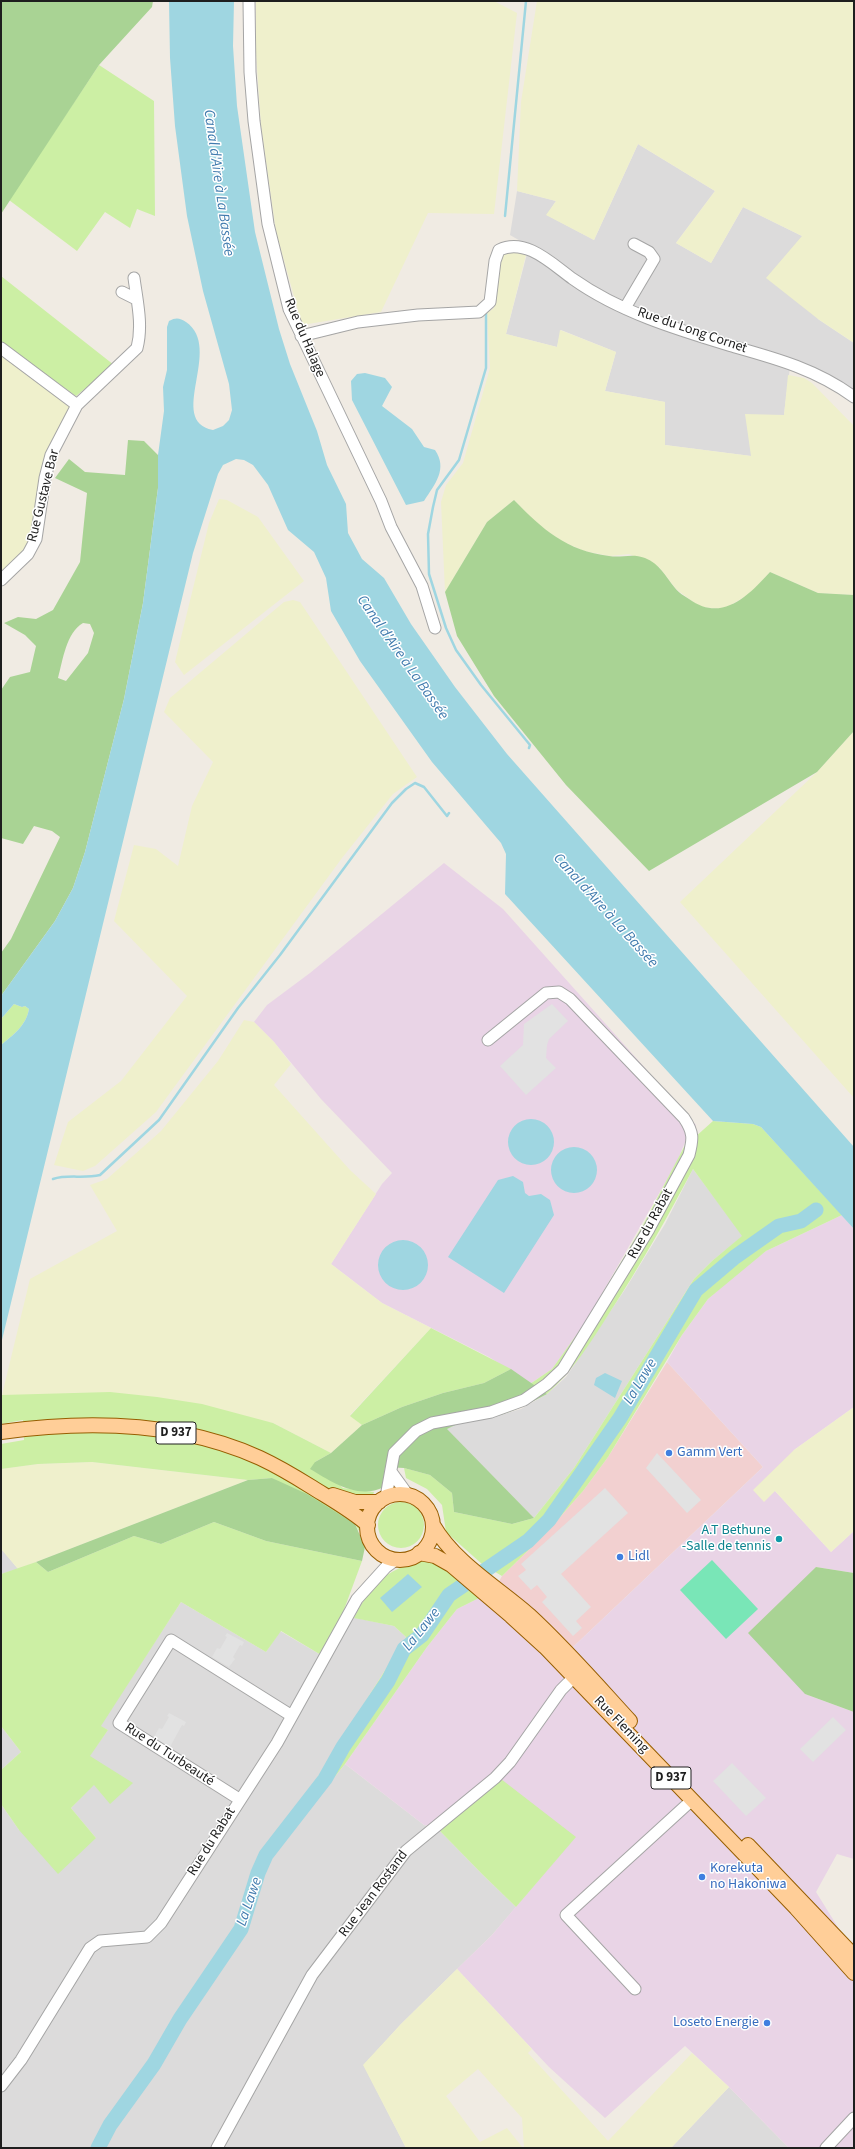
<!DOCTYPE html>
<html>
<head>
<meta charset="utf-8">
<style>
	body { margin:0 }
	#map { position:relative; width:855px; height:2149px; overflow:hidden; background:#f0ebe3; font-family:"Source Sans 3",sans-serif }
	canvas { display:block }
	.frame { position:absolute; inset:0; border:2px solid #1e1e1e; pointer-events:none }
</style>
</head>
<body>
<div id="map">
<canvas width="855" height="2149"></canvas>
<div class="frame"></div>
</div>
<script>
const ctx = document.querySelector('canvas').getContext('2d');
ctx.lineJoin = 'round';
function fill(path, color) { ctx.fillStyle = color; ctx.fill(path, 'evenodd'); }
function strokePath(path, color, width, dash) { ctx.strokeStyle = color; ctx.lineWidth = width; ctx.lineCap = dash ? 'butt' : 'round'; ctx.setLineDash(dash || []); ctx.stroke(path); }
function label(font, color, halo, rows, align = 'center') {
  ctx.font = font + ' "Source Sans 3",sans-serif'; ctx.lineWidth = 3; ctx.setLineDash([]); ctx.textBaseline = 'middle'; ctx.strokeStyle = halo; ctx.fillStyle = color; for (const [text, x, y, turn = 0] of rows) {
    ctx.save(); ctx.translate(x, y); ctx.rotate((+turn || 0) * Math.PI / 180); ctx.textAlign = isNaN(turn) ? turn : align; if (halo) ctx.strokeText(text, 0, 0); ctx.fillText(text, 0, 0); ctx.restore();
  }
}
fill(new Path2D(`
	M638,144L715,191L676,243L711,263L743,207L802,236L818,319L854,343V394L790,367L784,415L751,456L665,445V402L605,391L616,352L561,330L557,347L506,334L529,246L510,235L517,191L556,201L547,215L594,240Z
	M693,1169L743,1236L712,1261L694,1279L574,1468L534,1518L446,1429L458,1423L486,1419L521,1409L547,1394L566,1377L626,1288L665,1224Z
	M1,1548L18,1569L1,1574Z
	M181,1602L266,1652L280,1631L321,1655L342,1615L394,1626L406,1637L316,1780L299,1803L307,1811L345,1764L424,1825L437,1828L482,1874L516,1907L492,1935L401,2024L364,2065L406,2148H1V1804L19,1830L96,1838L71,1808L94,1784L89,1756L108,1730L100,1726Z
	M1,1726L21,1752L1,1770Z
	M729,2087L789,2148H671Z`), '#dcdbdb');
fill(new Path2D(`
	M667,1362L763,1467L574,1646L567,1662L493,1592L502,1576L545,1534L583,1491L608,1457Z`), '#f2d0d0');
fill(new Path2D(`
	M444,863L503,909L696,1125L689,1132L677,1162L585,1323L552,1369L530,1384L489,1357L382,1303L331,1264L382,1184L392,1173L321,1099L274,1042L254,1022L267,1005L310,973Z
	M842,1215L854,1229V1407L794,1450L775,1491L831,1552L854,1531V1573L816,1567L805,1694L854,1712V1859L837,1854L816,1892L854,1953V2148H789L729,2087L685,2046L605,2118L549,2067L457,1969L492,1935L575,1837L424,1825L345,1764L427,1647L457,1609L481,1597L567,1661L574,1646L763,1467L667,1362L682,1335L708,1299L741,1270L766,1251Z`), '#e9d4e6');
fill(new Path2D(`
	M256,1H494L517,13L494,214L428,213L381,312L302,325L276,232L261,126L256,53Z
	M537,1H854V343L818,319L766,278L802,236L743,207L711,263L676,243L715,191L638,144L594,240L546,215L556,201L517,191L521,102Z
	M506,251H527L506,334L557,347L560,330L616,352L605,391L665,402V445L751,456L745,414L784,415L788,375L804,378L812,383L854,426V595L818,593L770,572L751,593L724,609L700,607L676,589L659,567L629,554L610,556L584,551L561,541L535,522L514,500L487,522L445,592L441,502L446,485L463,463L490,368L487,313L494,308L501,257Z
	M1,348L77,405L51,455L36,539L1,580Z
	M219,499L227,500L258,517L304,581L184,675L175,662L209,523Z
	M293,600L300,602L417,777L393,794L342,858L156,1112L95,1166L83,1171L54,1165L68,1122L121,1081L187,996L114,921L134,845L156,849L178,866L192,806L213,762L164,712L170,698L284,602Z
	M854,731V1098L680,902L817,772Z
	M244,1020L254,1022L274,1042L291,1064L274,1085L350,1170L376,1194L331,1264L382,1303L431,1328L350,1415L362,1425L331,1453L273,1423L26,1396L2,1395L30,1279L117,1231L90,1185L107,1179L161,1131L218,1061Z
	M854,1407V1531L831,1552L775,1491L764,1502L753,1490L794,1450Z
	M92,1462L248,1480L18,1569L1,1549V1469L38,1464Z
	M457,1969L532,2049L528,2053L608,2141L692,2053L729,2087L671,2148H524L522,2118L478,2069L446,2096L480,2142L507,2128L523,2148H406L363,2065L401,2024Z`), '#eff0cc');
fill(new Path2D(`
	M99,65L154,101L155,216L137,209L130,228L105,212L77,251L9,200Z
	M1,276L114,365L76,396L8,348L1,342Z
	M14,1004L22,1007L25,1006L29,1009C26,1026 13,1035 1,1045V1019Z
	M713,1121L753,1124L761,1127L842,1215L766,1251L708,1299L682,1335L608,1457L583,1491L545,1534L502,1576L482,1564L446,1532L442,1505L427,1489L406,1478L404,1468L430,1475L452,1493L454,1512L512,1524L534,1518L574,1468L694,1279L712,1261L742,1236L693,1169C667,1218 640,1266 610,1312C591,1342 573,1371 547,1394L530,1384L552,1369L585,1323L643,1225L684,1147Z
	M431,1328L511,1369L484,1383L443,1393L402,1407L362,1425L350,1416Z
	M110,1392L157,1397L202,1404L273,1423L331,1453L315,1462L343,1488L374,1492L359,1531L355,1524L272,1478L248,1480L92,1462L38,1464L1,1469V1444L24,1440L23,1420L1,1424L2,1395Z
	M378 1525a23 23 0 1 1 46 0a23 23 0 1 1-46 0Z
	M214,1522L266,1541L362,1561L342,1615L321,1655L281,1631L266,1652L181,1602L101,1726L108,1730L90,1756L133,1783L110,1804L94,1785L71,1808L96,1838L58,1874L19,1830L1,1804V1770L21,1752L1,1726V1574L36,1562L48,1572L134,1536L161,1544Z
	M420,1561L434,1562L481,1597L457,1609L427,1647L345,1764L307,1811L299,1802L316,1780L406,1637L394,1626L354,1618C370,1586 385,1570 420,1561Z
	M501,1779L576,1837L516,1907L482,1874L437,1828Z`), '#ccefa4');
fill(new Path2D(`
	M1,1H153L152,7L99,65L1,214Z
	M128,440L144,441L158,455V488L143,603L124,699L85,852L73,888L55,921L1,996V953L11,939L60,837L52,831L34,826L23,844L1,838V690L10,677L30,672L36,646L25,635L4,623L18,617L36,619L53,610L80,562L87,493L55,478L69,459L85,472L125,475ZM83,623L90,624L94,633L88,653L66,681L58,678C63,660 66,633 83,623Z
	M514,500C542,529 567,551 609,556C622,558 632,553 645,558C660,564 665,576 675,588C678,592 684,596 689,599C722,623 748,596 770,572L818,593L854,595V731L817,772L649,871L566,785L494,696L457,636L445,592L487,522Z
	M511,1369L547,1394C527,1405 508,1414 486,1419C471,1422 461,1421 447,1429L534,1518L512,1524L454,1512L452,1493L430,1475L404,1468L385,1467L384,1487C358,1500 332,1482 310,1469L315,1462L331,1453L362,1425L402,1407L443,1393L484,1383Z
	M272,1478L307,1494L355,1524L365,1547L362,1561L266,1541L214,1522L161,1544L134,1536L48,1572L36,1562L248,1480Z
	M816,1567L854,1573V1712L805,1694L748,1633Z`), '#a9d394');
fill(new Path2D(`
	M712,1560L758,1609L726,1639L680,1590Z`), '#79e6b7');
fill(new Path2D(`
	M552,1004L568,1021L549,1039L547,1045L546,1058L556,1068L526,1095L500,1066L523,1045L524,1024Z
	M657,1453L701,1500L687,1513L646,1468Z
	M605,1488L628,1513L561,1574L591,1607L576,1621L582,1628L573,1636L542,1602L547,1597L537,1585L531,1590L518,1576L526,1570L521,1564Z
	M227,1633L244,1642L242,1646L240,1645L233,1657L235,1659L229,1667L212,1657L217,1648L220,1649L227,1637L225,1636Z
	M169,1713L186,1722L184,1726L182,1725L170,1747L154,1737L159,1728L162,1729L169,1717L167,1716Z
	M833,1717L846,1730L813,1762L800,1749Z
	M732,1763L766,1798L746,1816L713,1781Z`), '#e2e2e2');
fill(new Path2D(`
	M169,1H234L233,46L237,106L255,232L279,329L290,364L317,431L327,465L346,504L348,533L362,559L384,578L411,624L455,687L507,754L854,1147V1229L761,1127L753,1124L713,1121L505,894L506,854L501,843L432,762L360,661L331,611L326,578L314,552L288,530L268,485L253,465L244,460L236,459L223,465L218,474L193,553L1,1344V1045C13,1035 26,1026 29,1009L25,1006L22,1007L14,1004L1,1019V996L55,921L73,888L85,852L124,699L143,603L158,488V455L164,411L163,387L167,370V327L169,321C176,317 180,318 186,322C224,348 166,421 213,430L223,426L229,420L232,410L229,384L203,291L187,216L175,126L170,58Z
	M365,373L385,378L392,387L382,406L412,429L424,447L435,450C448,469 435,484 424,501L406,505L352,400L351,381L357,374Z
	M508 1142a23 23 0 1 1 46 0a23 23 0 1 1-46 0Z
	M551 1170a23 23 0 1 1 46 0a23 23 0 1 1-46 0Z
	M513,1176L523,1182L525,1193L529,1196L541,1194L550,1200L554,1215L504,1293L448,1257L498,1180Z
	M378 1265a25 25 0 1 1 50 0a25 25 0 1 1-50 0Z
	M605,1373L622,1381L615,1398L594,1385L596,1378Z
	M408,1574L422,1587L392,1612L380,1598Z`), '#9fd6e1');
strokePath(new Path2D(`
	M505,216L526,1
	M486,312V368L459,460L437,490L433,507L428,534L429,574L446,628L456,650L481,685L530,745L529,748
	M53,1179C68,1174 83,1179 100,1175L159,1120L238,1008L280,955L392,803L406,789L415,783L424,787L447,816L449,813`), '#9fd6e1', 2.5);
strokePath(new Path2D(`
	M98,2148L110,2125L154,2064L180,2019L241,1929L258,1873L266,1855L325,1779L343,1747L388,1681L404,1649L422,1635L449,1595L528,1541L549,1520L620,1418L696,1290L735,1257L779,1226L801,1221L816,1210`), '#9fd6e1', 15);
const minor = new Path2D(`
	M249,1L250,72L254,121L268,224L289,309L381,501L391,527L422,586L435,628
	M122,292L136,299
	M625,308L654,259L649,252L634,244
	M301,336L358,322L418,315L479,312L490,302L495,261L499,250C526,237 552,264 573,279C621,313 679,330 735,347C778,359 817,370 854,397
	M1,348L77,405L137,348C143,325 137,301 134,278
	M1,580L28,554L36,539L45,478L51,455L77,405
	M392,1473L408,1495
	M386,1497L394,1453L416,1431L432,1423L491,1412L524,1400L547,1384L563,1369L649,1229L689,1155C693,1139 694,1133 684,1118L570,999L559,992L546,993L488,1040
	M239,1799L119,1723L171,1640L292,1716
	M635,1989L566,1915L692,1800
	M1,2086L21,2060L90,1948L100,1941L147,1937L161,1923L277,1743L357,1599L386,1567L397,1559
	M217,2148L312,1975L406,1851L495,1778L510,1762L561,1690L575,1676
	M826,2148L854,2118`);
const major = new Path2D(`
	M1,1432C87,1420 179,1421 260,1458C277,1466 294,1476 310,1486C329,1498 351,1510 368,1525
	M367 1527a33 33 0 1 1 66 0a33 33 0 1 1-66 0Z
	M333,1495L355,1502H379
	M433,1525C455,1563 497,1587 529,1615C565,1648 597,1685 630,1721
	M419,1553L435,1556L451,1565L511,1616L545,1647L796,1908L854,1973
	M748,1845L854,1956`);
strokePath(minor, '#a5a5a5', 13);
strokePath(major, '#975e00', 16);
strokePath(minor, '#fff', 11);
strokePath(major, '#ffce98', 14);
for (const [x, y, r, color] of [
	[669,1453,4,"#3f7fe0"],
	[779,1539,4,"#0f9aa8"],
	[620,1557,4,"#3f7fe0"],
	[702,1877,4,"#3f7fe0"],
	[767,2023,4,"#3f7fe0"]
]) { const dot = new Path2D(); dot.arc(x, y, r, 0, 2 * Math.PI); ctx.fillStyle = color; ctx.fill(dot); strokePath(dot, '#fff', 1.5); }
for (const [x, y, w] of [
	[176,1433,40],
	[671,1778,40]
]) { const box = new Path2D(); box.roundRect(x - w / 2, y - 11, w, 22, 3); ctx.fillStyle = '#fff'; ctx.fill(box); strokePath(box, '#1e1e1e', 1); }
label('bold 13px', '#1e1e1e', null, [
	["D 937",176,1433],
	["D 937",671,1778]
]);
label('14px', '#1e1e1e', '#fff', [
	["Rue du Long Cornet",692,331,19],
	["Rue du Halage",304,338,67],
	["Rue Gustave Bar",44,496,-76],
	["Rue du Rabat",651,1224,-61],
	["Rue Fleming",621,1725,46],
	["Rue du Turbeauté",169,1755,33],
	["Rue du Rabat",212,1842,-58],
	["Rue Jean Rostand",374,1894,-53]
]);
label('14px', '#366cbe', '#fff', [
	["Gamm Vert",677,1453],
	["Lidl",628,1557],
	["Korekuta",710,1869],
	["no Hakoniwa",710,1885],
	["Loseto Energie",759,2023,"right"]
], 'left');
label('14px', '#0d838f', '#fff', [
	["A.T Bethune",771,1531],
	["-Salle de tennis",771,1547]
], 'right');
label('italic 15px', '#407bae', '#fff', [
	["Canal d'Aire à La Bassée",218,183,82],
	["Canal d'Aire à La Bassée",402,658,55],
	["Canal d'Aire à La Bassée",605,911,48],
	["La Lawe",641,1382,-59],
	["La Lawe",422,1630,-51],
	["La Lawe",250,1902,-71]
]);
</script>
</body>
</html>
